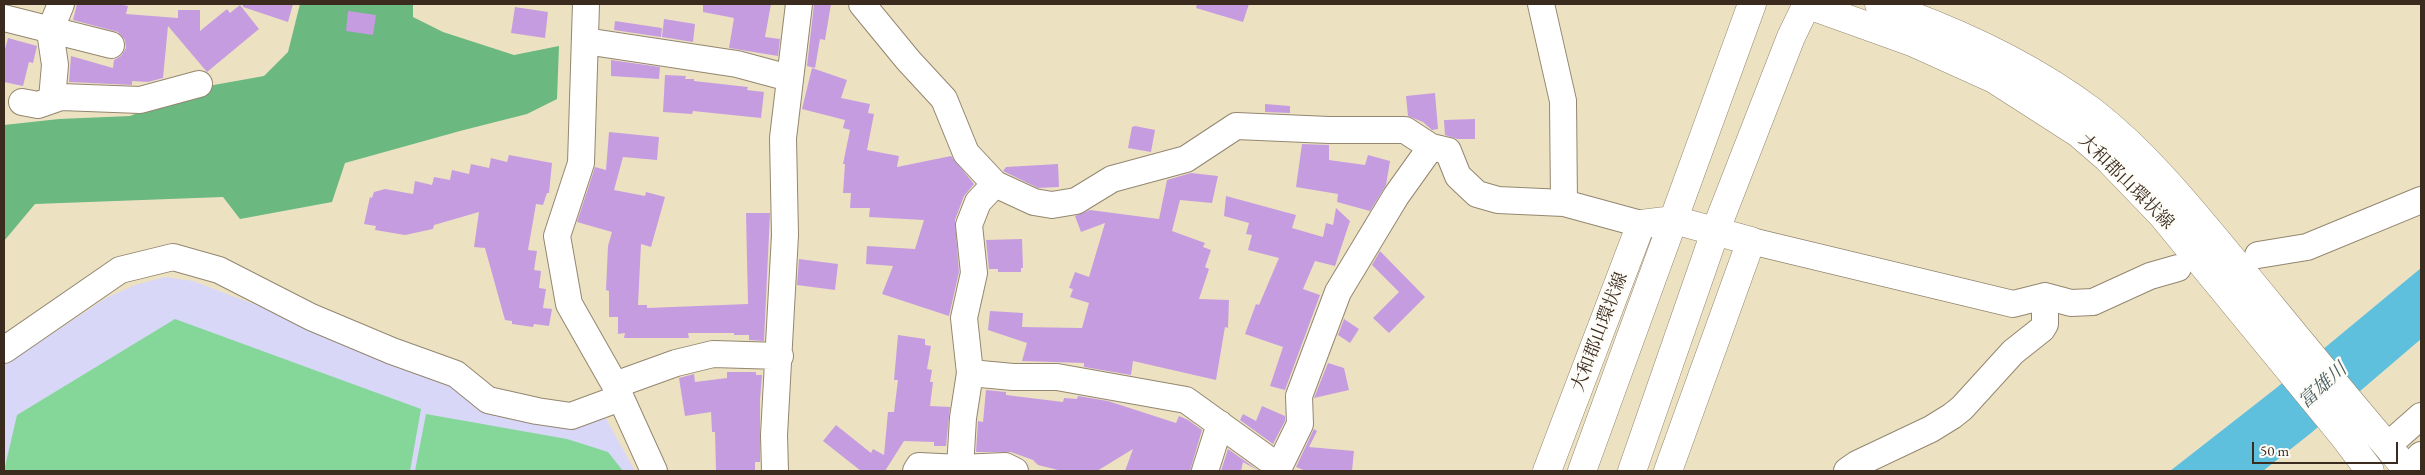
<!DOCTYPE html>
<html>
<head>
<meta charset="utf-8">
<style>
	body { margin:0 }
	#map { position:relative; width:2425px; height:475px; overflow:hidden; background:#ece2c2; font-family:"EB Garamond",serif }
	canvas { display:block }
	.frame { position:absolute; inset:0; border:5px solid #3b2a1e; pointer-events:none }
	.scale { position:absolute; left:2252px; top:442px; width:146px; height:22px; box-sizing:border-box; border:2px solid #3b2a1e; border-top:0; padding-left:6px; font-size:15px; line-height:18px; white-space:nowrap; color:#3b2a1e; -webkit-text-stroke:4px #fdfcf7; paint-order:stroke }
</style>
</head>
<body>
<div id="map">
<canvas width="2425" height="475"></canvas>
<div class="frame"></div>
<div class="scale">50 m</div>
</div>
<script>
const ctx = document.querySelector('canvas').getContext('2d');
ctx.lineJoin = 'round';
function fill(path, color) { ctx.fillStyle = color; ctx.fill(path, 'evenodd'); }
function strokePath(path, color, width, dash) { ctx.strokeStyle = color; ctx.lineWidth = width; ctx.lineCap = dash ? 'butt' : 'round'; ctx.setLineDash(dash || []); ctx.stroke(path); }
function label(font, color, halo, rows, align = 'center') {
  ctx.font = font + ' "EB Garamond","Noto Serif JP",serif'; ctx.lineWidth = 4.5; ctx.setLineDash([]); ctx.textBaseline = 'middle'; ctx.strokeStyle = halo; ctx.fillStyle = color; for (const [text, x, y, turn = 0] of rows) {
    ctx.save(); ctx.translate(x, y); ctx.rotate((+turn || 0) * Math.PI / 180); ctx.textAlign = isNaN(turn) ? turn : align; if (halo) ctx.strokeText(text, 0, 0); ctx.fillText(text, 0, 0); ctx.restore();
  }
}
fill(new Path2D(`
	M165,277L193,281L393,357L451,383L603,413L635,471H4V366L106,298L135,285Z`), '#d8d7f8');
fill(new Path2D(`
	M175,319L421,409L410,471H4L17,415Z
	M426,414L567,439L608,452L623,471H415Z`), '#84d798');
fill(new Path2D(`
	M300,4H413V17L443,32L514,55L559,46L557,99L527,114L460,131L345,163L332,202L240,219L223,197L35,204L4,241V125L59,119L130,116L208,86L264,76L288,52Z`), '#6bb880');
fill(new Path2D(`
	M2421,268V339L2311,433L2263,471H2170L2275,389Z`), '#5fc0de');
fill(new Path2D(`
	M77,4H118L128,6L126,14L178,18V10H200V31L227,9L230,13L240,5L259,29L207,72L168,26L163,78L148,82L132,81V85L69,82L71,56L113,68L114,60L121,56L126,48L125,40L118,32L73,20Z
	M243,4H293L288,22L243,7Z
	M703,4H771L765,37L780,39L778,56L729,48L734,18L703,12Z
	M814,4H831L825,40L820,39L815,68L807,66Z
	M1197,4H1249L1243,22L1196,8Z
	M515,7L548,12L545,38L511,33Z
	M348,11L376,15L373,35L346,31Z
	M664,19L695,24L693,42L662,37Z
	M615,21L662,28L661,37L614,30Z
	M8,38L37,46L33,63L29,62L23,86L4,82V53Z
	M611,60L660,67L659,79L611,76Z
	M812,68L847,80L841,98L870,104L868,113L874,114L867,150L899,156L897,167L951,156L974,184L964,196L955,220L959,272L949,316L882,294L893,266L866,264L867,246L915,249L924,220L869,217L870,208H850L851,193H843L845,164H843L850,130L843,128L845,120L802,109Z
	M665,75L686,76L685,79H694V81L748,87L747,90L764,92L761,118L693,111L692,114L663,112Z
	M1435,93L1438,129L1432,130L1423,122L1408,116L1406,96Z
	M1265,104L1290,106V113L1265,112Z
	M1475,119V139H1457L1445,135L1444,120Z
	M1135,126L1155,130L1151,152L1128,148L1132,127Z
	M609,132L659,137L657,160L623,157L614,190L645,196L646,192L665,197L651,247L641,244L638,305H647V308L748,304L746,213H770L764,341L749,340V335H734V333H688L689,338H624L625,333L618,334V317H609V291L606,290L608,246L612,232L577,222L595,167L606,170Z
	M1302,144L1329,145V160L1365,165L1368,155L1390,161L1386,185L1370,211L1337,202L1338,194L1296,187Z
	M509,155L552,163L549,193H547L543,205L536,204L528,250L537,251L534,270L541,271L539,288L546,289L543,308L552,309L549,326L534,324L533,327L512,324V321L505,320L485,248L474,247L479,212L434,225L433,229L405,235L375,230L376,226L364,224L370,197L372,198L374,192L385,189L413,194L415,181L432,185L434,177L450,180L452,170L469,174L471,164L489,168L491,158L507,162Z
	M1058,164L1059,187L1038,188L1003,171L1006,167Z
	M1191,173L1218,176L1212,203L1180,200L1172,231L1205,243L1203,247L1211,250L1205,267L1209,269L1199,299L1229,300L1228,328L1225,327L1216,380L1133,361L1131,375L1084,367V363L1022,361L1027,343L988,330L990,311L1023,313L1022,327L1082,328L1089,303L1070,297L1073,289L1069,288L1075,272L1089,277L1105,223L1081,232L1075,216L1090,210L1159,219L1167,180Z
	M1226,196L1296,215L1292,228L1323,237L1326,223L1333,225L1336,208L1350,221L1335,266L1315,261L1303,289L1320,295L1285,390L1270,386L1283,347L1245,334L1256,304L1259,305L1279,258L1248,250L1252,235L1246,234L1249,223L1224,216Z
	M1022,239L1023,268H1021V272H998V269H989L986,240Z
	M1380,251L1425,297L1389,333L1373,318L1399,292L1372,265Z
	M799,259L838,264L835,290L797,285Z
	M1344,319L1359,329L1350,343L1338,335Z
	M898,335L925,339V345L931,346L927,369L932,370L930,382H933L930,406L950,407L946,446H934V442L904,441L885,471H861L823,441L836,425L871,453L873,449L884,455L888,412H894L898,380H894Z
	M1328,363L1344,368L1349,390L1314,398Z
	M727,372H756V375H762L760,400V462H755V471H716L715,432H712L711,412L685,416L679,378L694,374L695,382L727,378Z
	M986,390L1006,392V395L1063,402L1064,398L1077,399L1078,396L1108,401L1176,423L1179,416L1188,420L1202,430L1190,471H1125L1133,449L1097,471H1062L1038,465L1033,460L1011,452H976L978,421L983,422Z
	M1262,406L1285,416V421L1273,444L1240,420L1243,414L1256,421Z
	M1314,429L1317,431L1309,447L1354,451L1352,471H1306L1296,467Z
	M1228,449L1259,471L1243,462L1241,471H1221Z`), '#c69ce1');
const minor = new Path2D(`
	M586,4L581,163L557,236L569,304L615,385L654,471
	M862,4L908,60L944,99L966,153L995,184L1034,202L1052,205L1076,201L1112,179L1186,159L1236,126L1329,130H1405L1431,147L1448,151L1458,176L1477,194L1498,200L1564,203L1641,224
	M1541,4L1563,101L1564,203
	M4,18L111,45
	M585,41L737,64L789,78
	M52,99L55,65L50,31L61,4
	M22,102L38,105L61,97L140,100L199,84
	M1751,241L2013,304L2045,296L2071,303L2093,302L2150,276L2178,268
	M2258,255L2307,247L2421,200
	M4,350L120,270L173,257L219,270L311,317L392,351L456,374L488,400L537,411L571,416L620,398
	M970,373L1013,377H1057L1186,400L1279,467L1300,424L1299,396L1338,292L1396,196L1431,147
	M615,385L676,363L713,354L780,356
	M2387,446L2421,416
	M960,468L963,418L970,373L964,318L974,273L969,225L978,202L995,184
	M2407,469L2421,455
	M775,471L774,435L785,235L783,138L799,4
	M916,471L919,466L960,468L1005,466L1015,471
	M1205,471L1220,424
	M1847,471L1857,464L1931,429L1952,416L1962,408L2013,352L2042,329L2045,324V296`);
const major = new Path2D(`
	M1806,4L1912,42L1994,79L2078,133L2107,158L2162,215L2342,434L2370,471
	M1879,4C1955,30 2028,63 2093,112C2148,155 2193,212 2238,266C2294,334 2349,402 2407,469L2404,471
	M1547,471L1641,224L1674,220L1751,241L1668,471
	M1582,471L1752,4
	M1632,471L1715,232L1791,37L1807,4`);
strokePath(minor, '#948670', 28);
strokePath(major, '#948670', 29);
strokePath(minor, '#fff', 26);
strokePath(major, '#fff', 28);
label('18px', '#3b2a1e', '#fdfcf7', [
	["大和郡山環状線",2126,182,45],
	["大和郡山環状線",1600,332,-69]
]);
label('italic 19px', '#485e61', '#fdfcf7', [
	["富雄川",2323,386,-42]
]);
</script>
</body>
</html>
